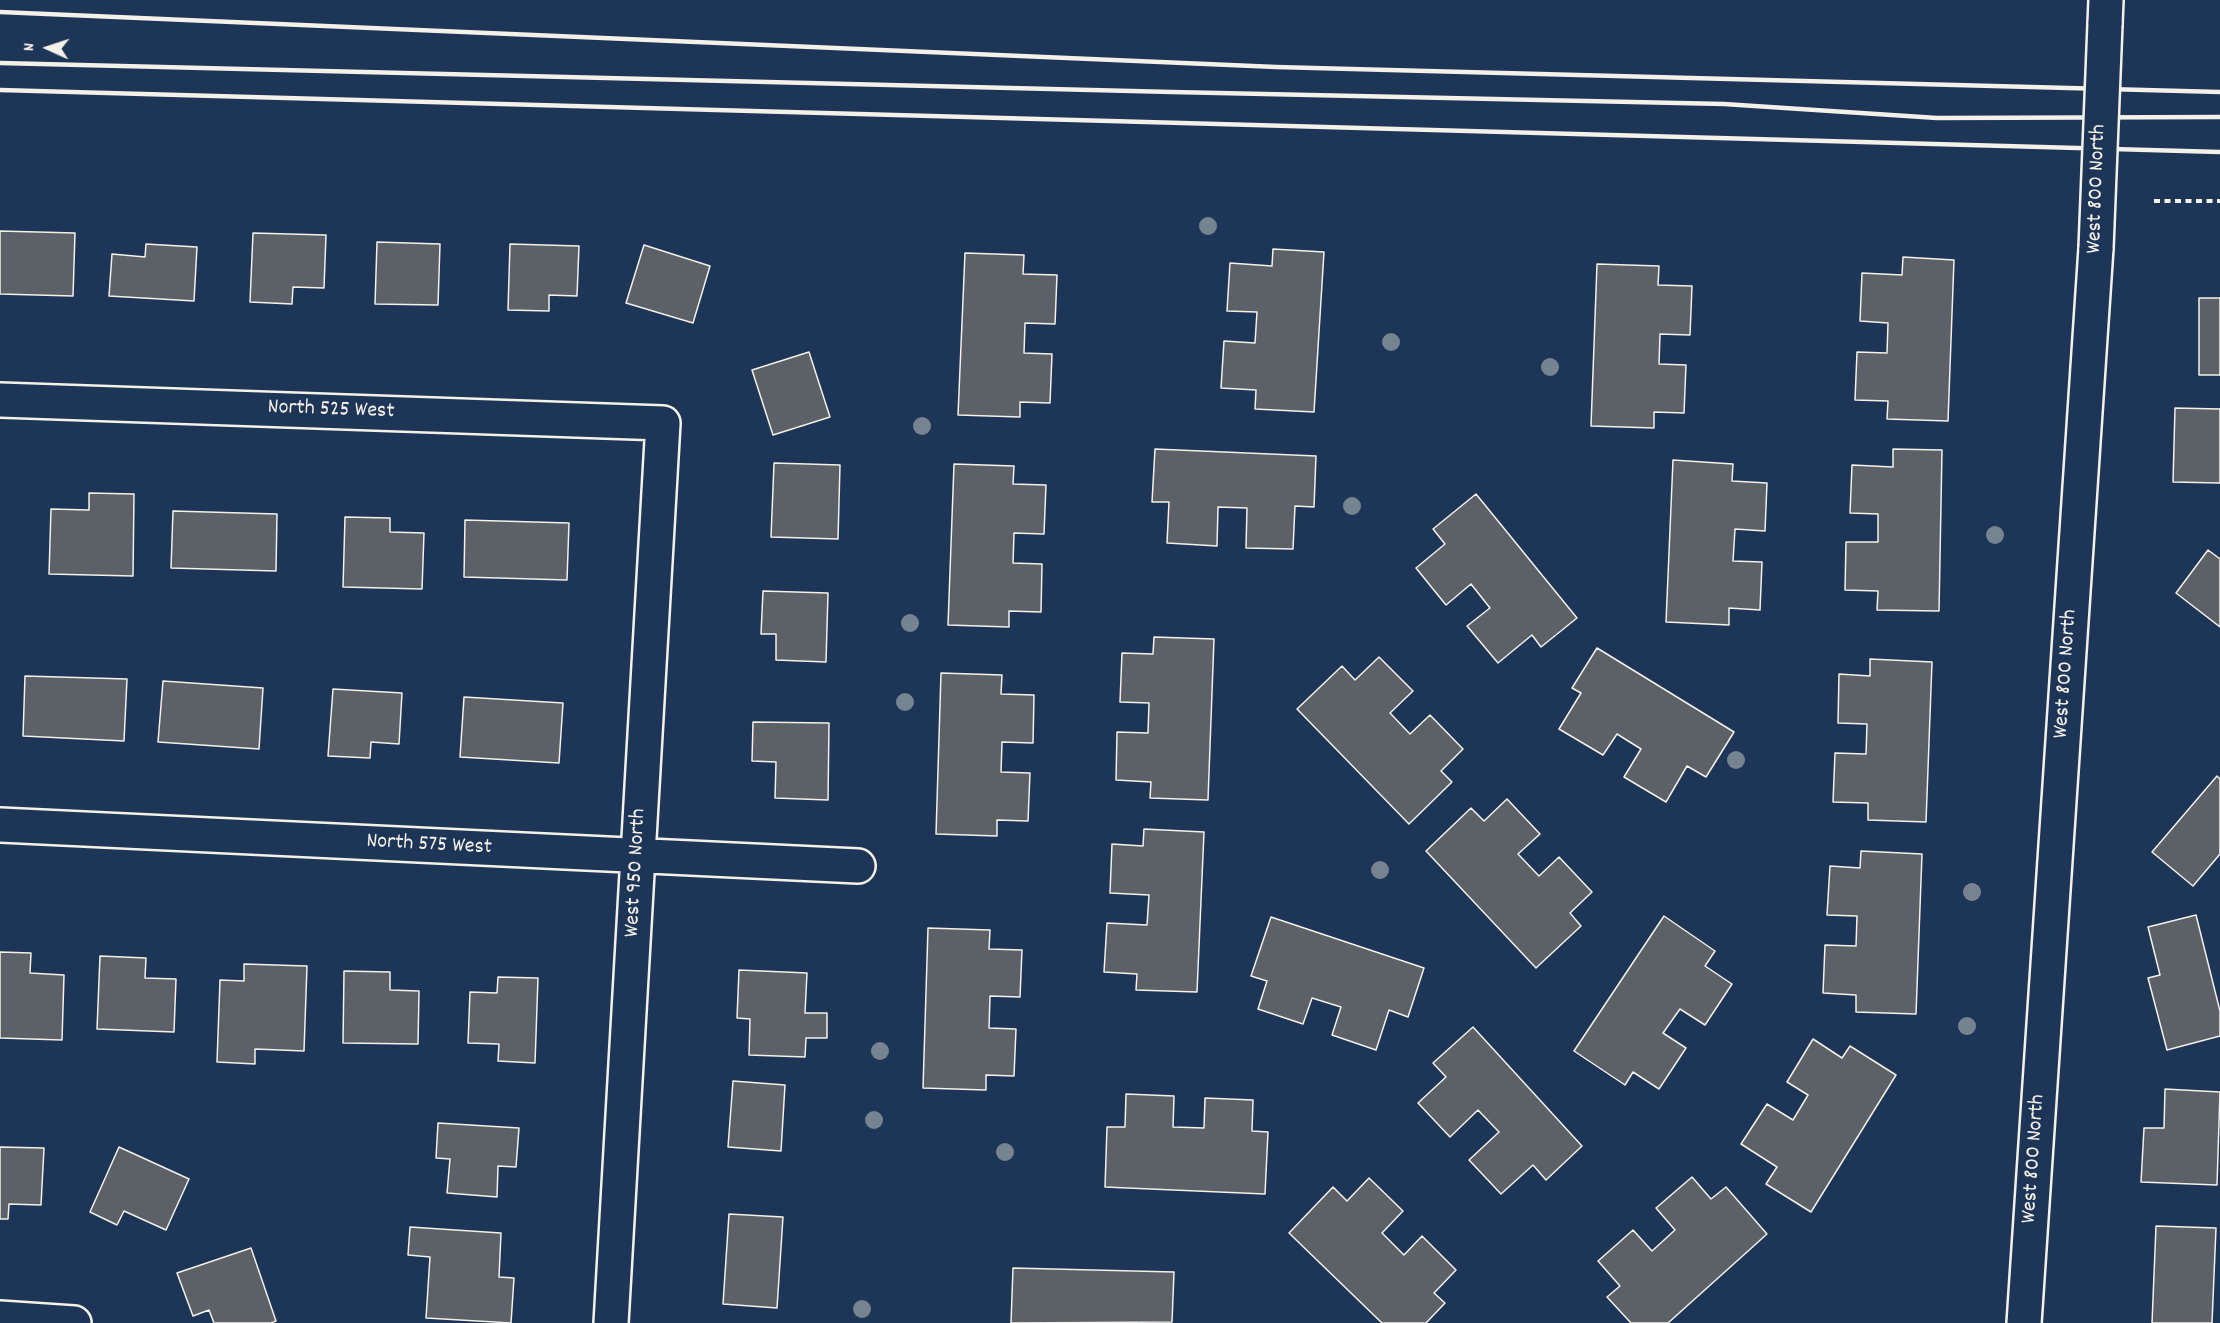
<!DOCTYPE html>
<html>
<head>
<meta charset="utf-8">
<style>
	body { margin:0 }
	#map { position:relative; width:2220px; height:1323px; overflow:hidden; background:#1d3557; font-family:Dekko,sans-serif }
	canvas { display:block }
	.north { position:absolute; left:18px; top:18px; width:60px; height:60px; -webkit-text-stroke:4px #1d3557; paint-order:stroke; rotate:273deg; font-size:16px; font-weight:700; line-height:24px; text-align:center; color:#f4f1e8 }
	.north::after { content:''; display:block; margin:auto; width:21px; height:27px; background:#f4f1e8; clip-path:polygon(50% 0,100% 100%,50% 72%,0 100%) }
</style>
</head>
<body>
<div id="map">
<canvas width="2220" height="1323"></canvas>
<div class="north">N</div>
</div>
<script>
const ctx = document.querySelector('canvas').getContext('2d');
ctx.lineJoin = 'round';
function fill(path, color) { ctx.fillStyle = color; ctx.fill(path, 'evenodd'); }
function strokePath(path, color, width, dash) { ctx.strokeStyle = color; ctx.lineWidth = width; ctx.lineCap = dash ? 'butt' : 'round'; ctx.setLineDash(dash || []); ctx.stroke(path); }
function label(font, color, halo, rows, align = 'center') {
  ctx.font = font + ' Dekko,sans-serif'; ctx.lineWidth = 4.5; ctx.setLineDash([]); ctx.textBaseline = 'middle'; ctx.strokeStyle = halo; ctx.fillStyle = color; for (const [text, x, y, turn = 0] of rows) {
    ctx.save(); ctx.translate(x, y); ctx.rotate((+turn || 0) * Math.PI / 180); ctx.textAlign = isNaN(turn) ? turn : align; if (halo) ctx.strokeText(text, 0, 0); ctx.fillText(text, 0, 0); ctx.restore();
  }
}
const building = new Path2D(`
	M0,231L75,233L73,296L0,294Z
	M253,233L326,235L324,288L293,287L292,304L250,302Z
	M377,242L440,244L438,305L375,304Z
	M146,244L197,247L194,301L109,296L112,254L145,257Z
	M510,244L579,246L577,296L549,295V311L508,310Z
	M644,245L710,266L693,323L626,303Z
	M1273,249L1324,252L1314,412L1255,409L1256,390L1221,388L1224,341L1255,343L1257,312L1227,311L1230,263L1272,266Z
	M965,253L1024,255L1023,274L1057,275L1055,324L1025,323L1024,353L1052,354L1050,403L1020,402V417L958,415Z
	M1903,257L1954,260L1948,421L1887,419L1888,401L1855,400L1857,352L1887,353L1888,323L1860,321L1862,273L1902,275Z
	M1597,264L1659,266L1658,285L1692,286L1690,335L1660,334L1659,364L1686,365L1684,413L1654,412V428L1591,426Z
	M2199,298H2220V375H2199Z
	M809,352L830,417L773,435L752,370Z
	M2175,408L2220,409V483L2173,482Z
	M1155,449L1316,456L1314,507L1295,506L1293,549L1246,548L1247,508L1218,507L1217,546L1167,543L1169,502H1152Z
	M1893,449L1942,450L1939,611L1877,610L1878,591L1845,590L1846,542H1878V514L1850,513L1852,465L1893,467Z
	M1673,460L1733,464L1732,481L1767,483L1765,531L1735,529L1733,561L1762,562L1760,610L1729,608V625L1666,622Z
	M774,463L840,465L838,539L771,537Z
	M954,464L1014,466L1013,484L1046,485L1044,534L1014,533L1013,563L1042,564L1041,612L1009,611V627L948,625Z
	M89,493L134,494L133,576L49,574L51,509L89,510Z
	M1476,494L1577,618L1541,647L1532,635L1498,663L1467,626L1490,608L1471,584L1446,605L1416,568L1445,544L1433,529Z
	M173,511L277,514L276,571L171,568Z
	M345,517L390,518V532L424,533L422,589L343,587Z
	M465,520L569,523L567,580L464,577Z
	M2208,550L2220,559V627L2176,593Z
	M763,591L828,593L826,662L776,660V634H761Z
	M1154,637L1214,639L1208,800L1150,798L1151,782L1116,780L1117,732L1148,733L1149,703L1120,702L1122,653L1153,654Z
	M1597,648L1734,732L1706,777L1687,766L1666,802L1624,777L1641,749L1617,734L1603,755L1559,729L1581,693L1572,688Z
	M1379,657L1413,691L1390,713L1410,734L1430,715L1463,749L1441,771L1452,782L1409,824L1297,709L1342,666L1355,680Z
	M1870,659L1932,662L1926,822L1868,820V803L1833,802L1835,753L1866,754L1867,724L1838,723L1839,674L1870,676Z
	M941,673L1002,675L1001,694L1034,695L1033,743L1002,742L1001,772L1030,773L1028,821L997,820V836L936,834Z
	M25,676L127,679L124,741L23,736Z
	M163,681L263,688L259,749L158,742Z
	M333,689L402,693L399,744L371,742L370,758L328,756Z
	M464,697L563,703L559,763L460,757Z
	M753,722L829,723L828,800L775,798L776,762L752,761Z
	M2217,776L2220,779V854L2193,886L2152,852Z
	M1507,799L1540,834L1518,854L1539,876L1559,857L1592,892L1570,913L1581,926L1536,968L1426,851L1471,808L1484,821Z
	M1144,829L1204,832L1197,992L1136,990L1137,974L1104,972L1107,923L1147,925L1149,895L1110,893L1112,844L1143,846Z
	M1861,851L1922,854L1916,1014L1856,1012V995L1823,993L1825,945L1856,946L1857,916L1827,915L1830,866L1860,868Z
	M2196,915L2220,1011V1036L2167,1050L2148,978L2160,975L2148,927Z
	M1664,916L1715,951L1705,966L1732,984L1705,1025L1680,1009L1663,1033L1686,1048L1659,1089L1633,1072L1625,1085L1574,1051Z
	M1271,917L1424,968L1408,1017L1389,1010L1376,1050L1332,1035L1341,1007L1312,998L1303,1024L1258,1009L1267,981L1251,976Z
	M928,928L990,930L989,949L1022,950L1020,997L990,996L989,1028L1016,1029L1014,1076L986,1075V1090L923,1088Z
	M0,952L31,953L30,973L64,975L62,1040L0,1038Z
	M100,956L146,958L145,978L176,979L174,1032L97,1029Z
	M244,964L307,966L304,1051L255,1049V1064L217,1062L220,980L244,981Z
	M739,970L807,973L805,1013H827V1038H806L805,1057L749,1055L750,1019L737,1018Z
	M344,971L390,972V990L419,991L418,1044L343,1043Z
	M498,977L538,978L535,1063L498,1061L499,1044L468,1043L470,992L497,993Z
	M1473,1027L1582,1146L1546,1180L1533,1165L1501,1194L1469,1160L1499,1132L1478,1110L1450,1137L1418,1103L1446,1077L1433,1063Z
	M1813,1039L1842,1058L1850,1046L1896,1075L1811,1212L1766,1184L1777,1167L1741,1144L1767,1104L1793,1120L1808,1095L1787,1082Z
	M733,1081L785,1085L781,1151L728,1147Z
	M2165,1089L2220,1092L2217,1185L2141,1182L2144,1128H2164Z
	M1126,1094L1174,1096L1173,1127L1204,1128L1205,1098L1253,1100L1252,1131L1268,1132L1265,1194L1105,1187L1107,1127H1125Z
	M438,1123L519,1128L516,1167L498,1166L497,1197L447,1193L450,1159L436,1158Z
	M0,1147L44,1148L41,1205L9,1204L8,1219H0Z
	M119,1147L189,1179L166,1230L124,1211L117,1225L90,1212Z
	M1692,1177L1711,1199L1726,1187L1767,1234L1668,1323H1631L1607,1297L1620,1286L1598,1261L1633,1230L1652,1251L1675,1230L1656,1208Z
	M1369,1178L1403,1211L1382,1233L1404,1255L1422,1236L1456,1270L1434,1293L1445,1303L1426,1323H1382L1289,1233L1333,1187L1347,1201Z
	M729,1214L783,1217L777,1308L723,1304Z
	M2156,1226L2216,1228L2212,1323H2152Z
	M410,1227L501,1233L499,1277L514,1278L511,1323L426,1318L430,1257L408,1255Z
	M251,1248L276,1321L271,1323H214L209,1310L193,1316L177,1273Z
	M1013,1268L1174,1272L1172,1322L1011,1323Z`);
fill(building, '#5c6067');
strokePath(building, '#f4f1e8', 1.5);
const minor = new Path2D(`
	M0,400L663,423L611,1323
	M0,825L858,866
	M0,1318L74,1323`);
const tertiary = new Path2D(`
	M2105,24L2106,0
	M2024,1323L2096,248`);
strokePath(minor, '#f4f1e8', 38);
strokePath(tertiary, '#f4f1e8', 38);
strokePath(new Path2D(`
	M2154,201H2220`), '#f4f1e8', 4, [6, 4.5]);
strokePath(minor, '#1d3557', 33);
strokePath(tertiary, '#1d3557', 33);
strokePath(new Path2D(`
	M0,12L1276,67L2220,92
	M0,63L1172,92L1724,104L1937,118L2220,117
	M0,90L2220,152`), '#f4f1e8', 4.5);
const tertiaryBridge = new Path2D(`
	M2096,248L2105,24`);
strokePath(tertiaryBridge, '#f4f1e8', 38, []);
strokePath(tertiaryBridge, '#1d3557', 33);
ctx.fillStyle = '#758490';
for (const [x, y] of [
	[1208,226],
	[1391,342],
	[1550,367],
	[922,426],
	[1352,506],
	[1995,535],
	[910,623],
	[905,702],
	[1736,760],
	[1380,870],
	[1972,892],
	[1967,1026],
	[880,1051],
	[874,1120],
	[1005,1152],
	[862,1309]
]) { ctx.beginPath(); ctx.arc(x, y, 9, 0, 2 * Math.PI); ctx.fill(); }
label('22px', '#f4f1e8', '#1d3557', [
	["West 800 North",2098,189,-88],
	["North 525 West",331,411,2],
	["West 800 North",2067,674,-86],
	["North 575 West",429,846,3],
	["West 950 North",637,873,-87],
	["West 800 North",2035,1159,-86]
]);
</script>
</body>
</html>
